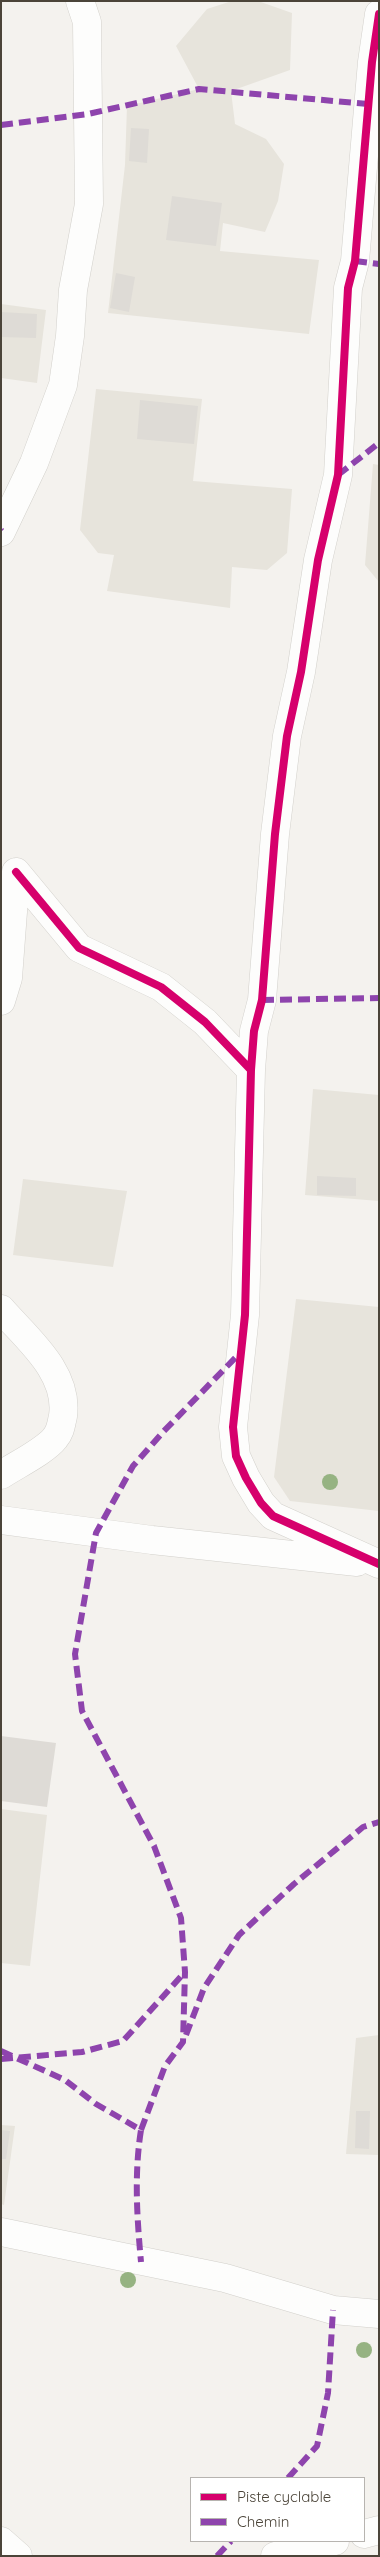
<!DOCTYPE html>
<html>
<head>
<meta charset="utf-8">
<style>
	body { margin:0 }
	#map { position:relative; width:380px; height:2557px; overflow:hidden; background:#f4f2ee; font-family:Quicksand,sans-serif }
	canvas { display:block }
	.frame { position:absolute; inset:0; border:2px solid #4b4439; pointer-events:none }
	.legend { position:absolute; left:190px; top:2477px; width:175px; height:65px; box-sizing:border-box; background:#fff; border:1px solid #b7b4b0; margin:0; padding:6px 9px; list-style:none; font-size:15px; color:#4b4439 }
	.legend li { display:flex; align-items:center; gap:10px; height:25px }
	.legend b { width:25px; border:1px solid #b7b4b0 }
</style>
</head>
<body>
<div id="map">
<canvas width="380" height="2557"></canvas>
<div class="frame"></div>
<ul class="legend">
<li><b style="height:6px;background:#d6006c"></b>Piste cyclable</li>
<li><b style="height:6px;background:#8e44ad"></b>Chemin</li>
</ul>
</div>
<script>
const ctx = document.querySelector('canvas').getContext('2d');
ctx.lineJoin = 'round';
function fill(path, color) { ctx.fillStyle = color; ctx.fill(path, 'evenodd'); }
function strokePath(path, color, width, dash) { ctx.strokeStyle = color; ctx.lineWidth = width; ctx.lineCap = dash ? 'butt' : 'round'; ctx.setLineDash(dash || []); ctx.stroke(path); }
fill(new Path2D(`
	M232,1H258L292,13L290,70L231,91L235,124L266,139L284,164L278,201L265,232L223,223L220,251L319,260L309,334L108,313L125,165L127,106L199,89L176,46L207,9Z
	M1,304L46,310L37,383L1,378Z
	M96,389L202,399L193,481L292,489L287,553L267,570L232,567L230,608L107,591L114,555L98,553L80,530Z
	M373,464L379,465V582L365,565Z
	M313,1089L379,1095V1201L305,1195Z
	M23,1179L127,1191L113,1267L13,1255Z
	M296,1299L379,1307V1511L290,1501L274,1477Z
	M1,1809L47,1815L30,1966L1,1963Z
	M379,2035V2155L346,2154L356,2038Z
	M1,2125L15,2126L4,2205L1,2204Z`), '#e7e4dc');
fill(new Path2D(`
	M131,128L149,129L147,163L129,161Z
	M172,196L222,203L216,246L166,240Z
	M116,273L135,277L129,312L110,308Z
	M1,312L37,314L36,338L1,337Z
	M140,400L198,406L194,444L137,439Z
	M317,1176L356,1178V1196L317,1195Z
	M1,1736L56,1743L47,1807L1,1801Z
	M356,2111H370L369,2149L355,2148Z
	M1,2130L10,2131L6,2159H1Z`), '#dedbd6');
const street = new Path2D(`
	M1,532L34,463L63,385L70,336L73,290L89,204L87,22L80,1
	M16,872L79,948L161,987L205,1022L251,1070L245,1315L233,1427L236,1456L246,1478L261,1503L273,1516L379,1564
	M1,1001L8,978L16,872
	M251,1070L254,1031L262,1000L275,834L287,736L301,672L318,560L338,475L348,288L355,261L372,62L379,14
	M1,1309C27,1339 69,1372 63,1416C61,1424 61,1431 55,1438C45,1451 16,1465 1,1475
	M1,1520L152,1540L357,1562
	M1,2232L225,2278L333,2310L379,2314
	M364,2534L379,2530
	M1,2541L18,2556
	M275,2556L335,2541`);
strokePath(street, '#d2d0cb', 29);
strokePath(street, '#fdfdfc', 28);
strokePath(new Path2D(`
	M1,125L88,114L199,89L368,104
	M355,261L379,264
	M338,475L379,443
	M1,530L2,531
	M262,1000L379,998
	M186,2035L204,1988L239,1935L294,1884L363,1827L379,1822
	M1,2051L65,2080L96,2104L141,2130C134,2174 137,2218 141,2262
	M1,2059L82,2052L123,2041L185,1972
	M141,2130L165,2066L183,2042L185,1972L181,1918L154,1846L82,1711L75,1654L96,1533L133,1466L163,1432L240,1353
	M288,2478L317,2446L328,2393L333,2310
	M217,2556L231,2541`), '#8e44ad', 6, [12, 6]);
strokePath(new Path2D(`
	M16,872L79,948L161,987L205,1022L251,1070L245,1315L233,1427L236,1456L246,1478L261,1503L273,1516L379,1564
	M251,1070L254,1031L262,1000L275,834L287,736L301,672L318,560L338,475L348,288L355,261L372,62L379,14`), '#d6006c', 8);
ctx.fillStyle = '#96b382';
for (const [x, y] of [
	[330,1482],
	[128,2280],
	[364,2350]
]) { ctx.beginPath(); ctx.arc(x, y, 8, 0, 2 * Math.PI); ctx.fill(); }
</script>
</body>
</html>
